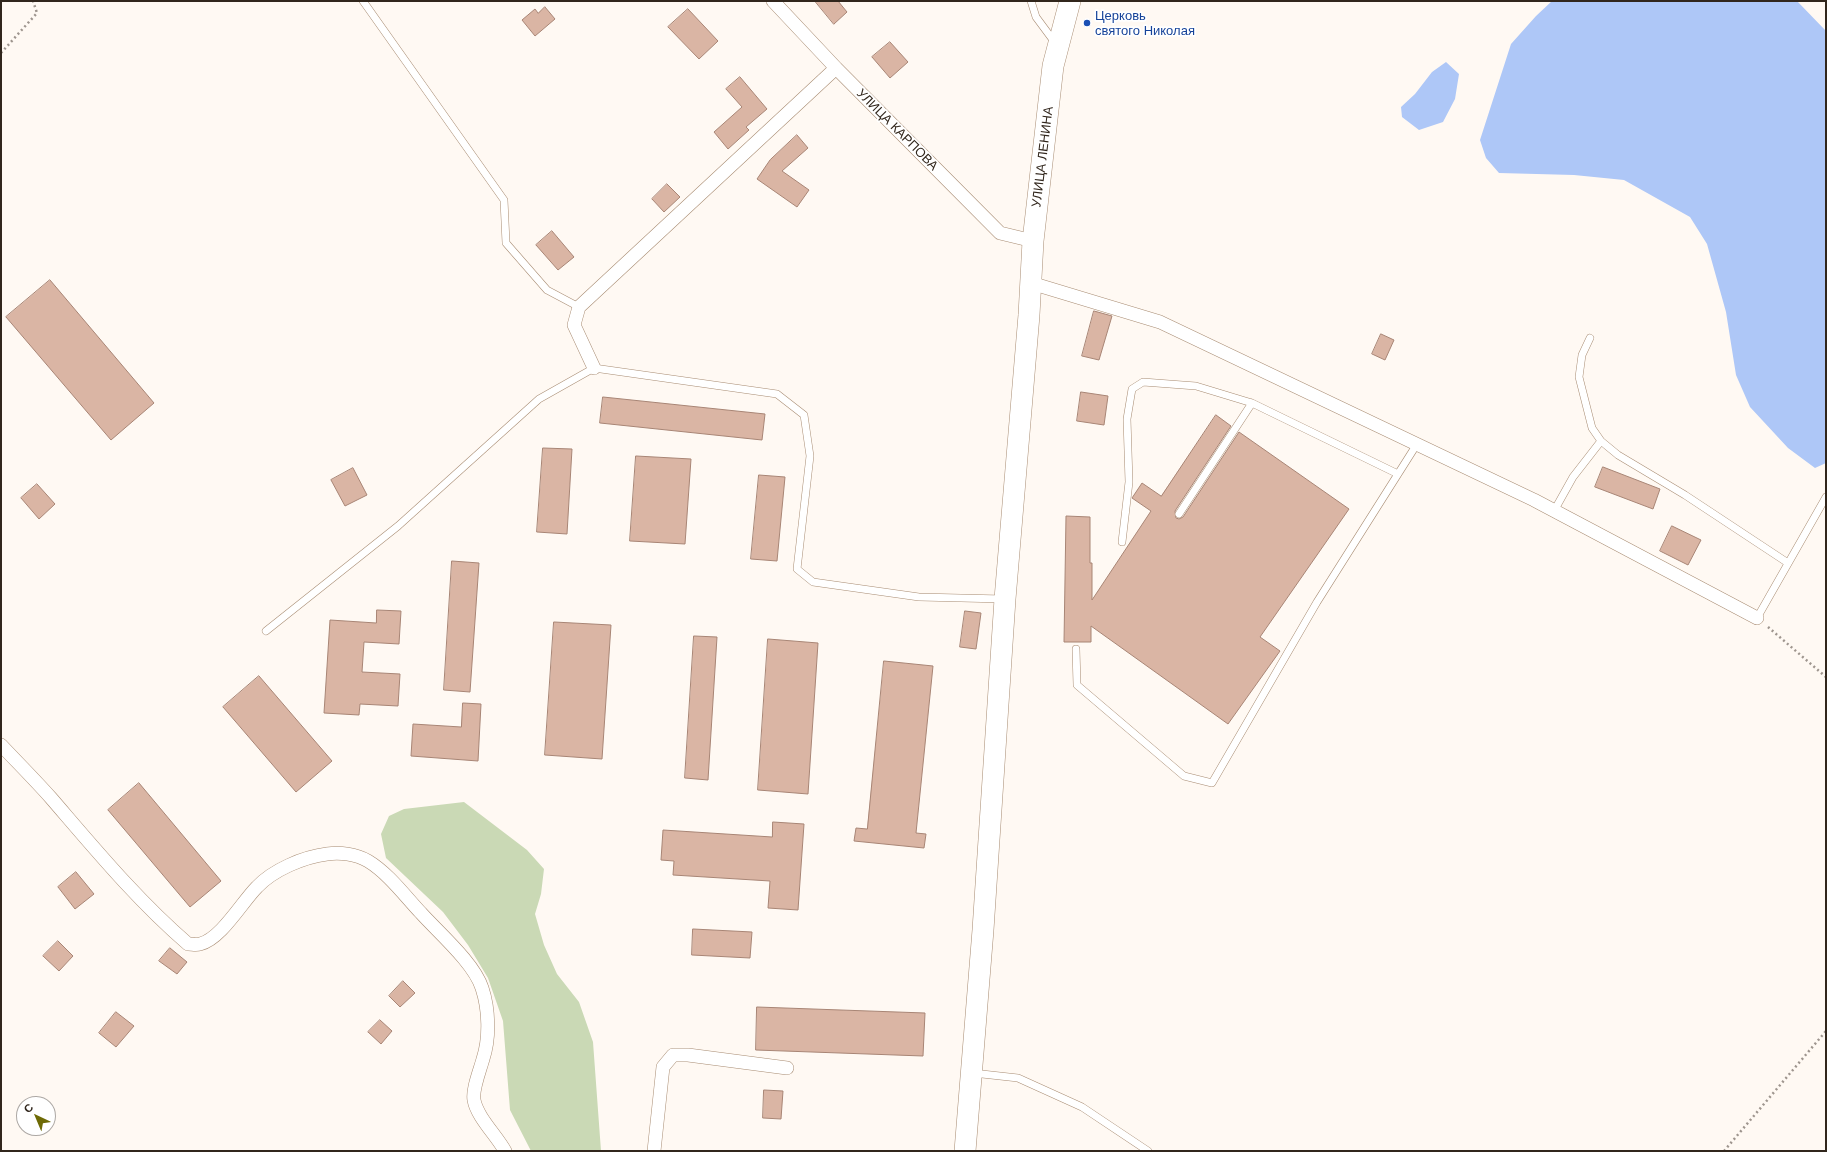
<!DOCTYPE html>
<html>
<head>
<meta charset="utf-8">
<style>
	body { margin:0 }
	#map { position:relative; width:1827px; height:1152px; overflow:hidden; background:#fff9f3; font-family:Arial,sans-serif }
	canvas { display:block }
	.frame { position:absolute; inset:0; border:2px solid #31261c; pointer-events:none }
	.north { position:absolute; left:16px; top:1096px; width:40px; height:40px; box-sizing:border-box; background:#fff; border:1px solid #ada8a4; border-radius:50%; rotate:316deg; font-size:11px; font-weight:700; line-height:16px; text-align:center; color:#31261c }
	.north::after { content:''; display:block; margin:auto; width:14px; height:18px; background:#6e6a05; clip-path:polygon(50% 0,100% 100%,50% 72%,0 100%) }
</style>
</head>
<body>
<div id="map">
<canvas width="1827" height="1152"></canvas>
<div class="frame"></div>
<div class="north">С</div>
</div>
<script>
const ctx = document.querySelector('canvas').getContext('2d');
ctx.lineJoin = 'round';
function fill(path, color) { ctx.fillStyle = color; ctx.fill(path, 'evenodd'); }
function strokePath(path, color, width, dash) { ctx.strokeStyle = color; ctx.lineWidth = width; ctx.lineCap = dash ? 'butt' : 'round'; ctx.setLineDash(dash || []); ctx.stroke(path); }
function label(font, color, halo, rows, align = 'center') {
  ctx.font = font + ' Arial,sans-serif'; ctx.lineWidth = 3.5; ctx.setLineDash([]); ctx.textBaseline = 'middle'; ctx.strokeStyle = halo; ctx.fillStyle = color; for (const [text, x, y, turn = 0] of rows) {
    ctx.save(); ctx.translate(x, y); ctx.rotate((+turn || 0) * Math.PI / 180); ctx.textAlign = isNaN(turn) ? turn : align; if (halo) ctx.strokeText(text, 0, 0); ctx.fillText(text, 0, 0); ctx.restore();
  }
}
fill(new Path2D(`
	M464,802L527,850L544,869L541,894L535,914L544,945L557,974L579,1002L593,1042L601,1151H531L510,1110L503,1021L488,978L468,945L443,912L386,858L381,834L389,816L404,809Z`), '#cad9b5');
fill(new Path2D(`
	M1552,1H1797L1826,31V463L1815,468L1788,448L1750,407L1736,375L1726,312L1707,244L1690,217L1624,180L1574,175L1499,173L1486,158L1480,140L1511,44L1536,16Z
	M1446,62L1459,74L1455,99L1443,122L1419,130L1402,117L1401,107L1415,94L1432,72Z`), '#aec7f7');
const building = new Path2D(`
	M815,1H838L847,12L834,24Z
	M545,7L555,19L535,36L522,20L535,9L538,13Z
	M688,9L718,41L699,59L668,27Z
	M890,42L908,62L890,78L872,57Z
	M740,77L767,109L746,127L749,130L728,149L714,132L742,107L726,89Z
	M797,135L808,148L782,171L809,190L797,207L757,179L770,160Z
	M667,184L680,197L664,212L652,199Z
	M552,231L574,257L558,270L536,245Z
	M50,280L154,403L111,440L6,317Z
	M1094,311L1112,316L1099,360L1082,356Z
	M1381,334L1394,340L1385,360L1372,354Z
	M1081,392L1108,396L1104,425L1077,421Z
	M603,397L765,414L762,440L600,423Z
	M1216,415L1231,426L1175,511L1176,518L1179,519L1183,517L1239,432L1349,509L1260,637L1280,651L1228,724L1091,626V642H1064L1066,516L1090,517V563H1092V600L1151,511L1132,498L1142,483L1161,496Z
	M543,448L572,449L567,534L537,532Z
	M636,456L691,459L685,544L630,541Z
	M1603,467L1660,489L1653,509L1595,487Z
	M353,468L367,495L345,506L331,480Z
	M759,475L785,477L777,561L751,559Z
	M37,484L55,504L39,519L21,498Z
	M1672,526L1701,540L1688,565L1660,551Z
	M452,561L479,563L470,692L444,690Z
	M377,610L401,611L399,644L364,642L362,672L400,674L398,706L360,704L359,715L324,713L330,620L376,623Z
	M965,611L981,613L976,649L960,647Z
	M554,622L611,625L602,759L545,755Z
	M694,636L717,637L708,780L685,778Z
	M768,639L818,643L808,794L758,790Z
	M884,661L933,666L916,833L926,834L924,848L854,841L856,828L867,829Z
	M259,676L332,761L296,792L223,707Z
	M463,703L481,704L478,761L411,756L413,724L461,727Z
	M139,783L221,881L190,907L108,810Z
	M773,822L804,824L798,910L768,908L770,881L673,875L674,861L661,860L663,830L772,837Z
	M76,872L94,894L75,909L58,887Z
	M693,929L752,932L750,958L692,955Z
	M58,941L73,956L59,971L43,956Z
	M170,948L187,962L177,974L159,961Z
	M403,981L415,993L400,1007L389,996Z
	M757,1007L925,1013L923,1056L756,1050Z
	M116,1012L134,1026L116,1047L99,1033Z
	M380,1020L392,1031L381,1044L368,1032Z
	M764,1090L783,1091L781,1119L763,1118Z`);
fill(building, '#dab5a4');
strokePath(building, '#a88575', 1);
const lane = new Path2D(`
	M363,1L504,200L506,243L547,290L579,307
	M1031,1L1036,17L1056,44
	M1590,338L1582,355L1579,377L1592,428L1601,441L1618,455L1685,495L1788,563
	M1554,511L1573,477L1601,441
	M1179,514L1252,403
	M1122,542L1129,482L1127,419L1132,389L1143,382L1196,386L1252,403L1398,474
	M1757,618L1826,497
	M266,631L398,526L539,399L594,368L777,394L804,415L810,456L797,569L813,582L919,597L1003,599
	M1076,649L1077,685L1184,776L1212,783L1317,602L1417,444
	M973,1073L1018,1078L1082,1107L1148,1151`);
const street = new Path2D(`
	M773,1L836,68L1000,233L1033,241
	M1031,283L1160,322L1534,500L1757,618
	M594,368L574,325L579,307L836,68
	M1,745C18,763 35,780 51,798C95,849 137,900 188,944C192,944 196,945 200,944C221,939 242,902 257,887C273,870 303,857 327,854C340,852 356,854 368,861C388,873 405,896 421,913C439,933 474,963 482,988C489,1009 490,1038 483,1059C480,1070 472,1090 474,1100C477,1117 497,1136 505,1151
	M654,1151L663,1067L673,1055H688L787,1068`);
const primary = new Path2D(`
	M965,1151L983,930L1005,599L1029,315L1033,241L1053,66L1070,1`);
strokePath(lane, '#a88c73', 8);
strokePath(street, '#a88c73', 14);
strokePath(primary, '#a88c73', 22);
strokePath(new Path2D(`
	M1,53L37,13L33,1
	M1768,627L1826,677
	M1724,1151L1826,1031`), '#9e958e', 2.5, [2, 3]);
strokePath(lane, '#fff', 7);
strokePath(street, '#fff', 13);
strokePath(primary, '#fff', 21);
for (const [x, y, r, color] of [
	[1087,23,4,"#1a4fb4"]
]) { const dot = new Path2D(); dot.arc(x, y, r, 0, 2 * Math.PI); ctx.fillStyle = color; ctx.fill(dot); strokePath(dot, '#fff', 1.5); }
label('13px', '#164399', '#fff', [
	["Церковь",1095,16],
	["святого Николая",1095,31]
], 'left');
label('13px', '#31261c', '#fff', [
	["УЛИЦА КАРПОВА",897,130,45],
	["УЛИЦА ЛЕНИНА",1043,157,-83]
]);
</script>
</body>
</html>
